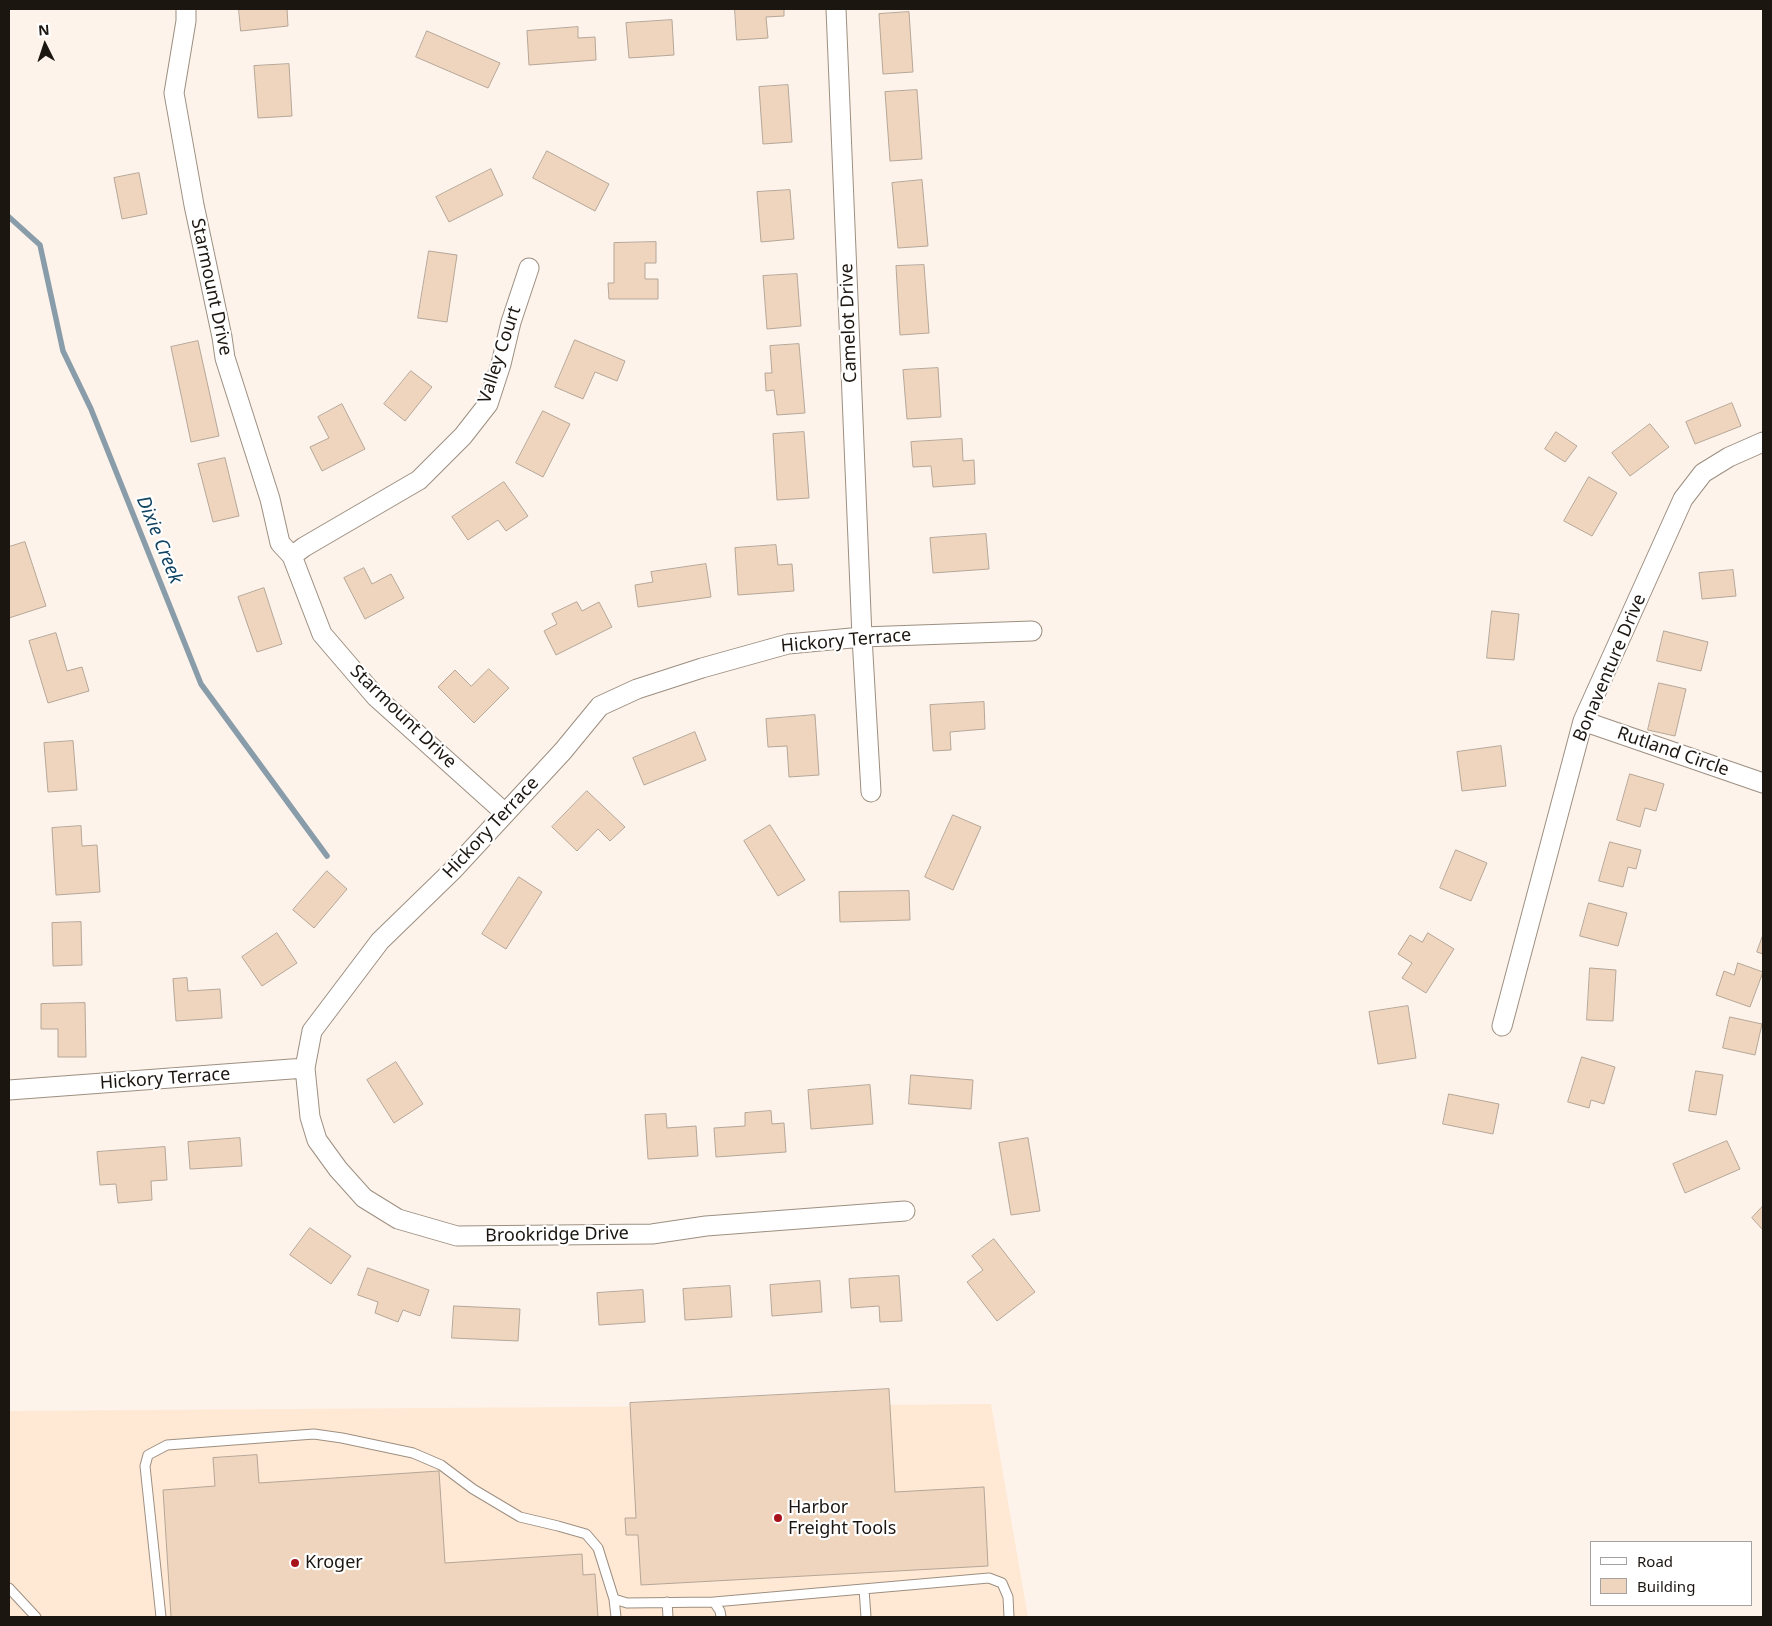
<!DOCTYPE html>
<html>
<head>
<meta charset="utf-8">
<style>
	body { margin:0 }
	#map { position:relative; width:1772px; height:1626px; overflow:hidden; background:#fdf3ea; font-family:"Noto Sans",sans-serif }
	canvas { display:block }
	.frame { position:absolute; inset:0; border:10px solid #1c1611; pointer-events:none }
	.legend { position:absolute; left:1590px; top:1541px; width:162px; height:65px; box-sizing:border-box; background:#fff; border:1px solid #a4a2a0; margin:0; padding:6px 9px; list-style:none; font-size:15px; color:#1c1611 }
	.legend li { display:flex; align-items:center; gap:10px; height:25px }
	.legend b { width:25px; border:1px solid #a4a2a0 }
	.north { position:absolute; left:20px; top:20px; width:50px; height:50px; -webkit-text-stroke:4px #fff; paint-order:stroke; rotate:356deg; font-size:14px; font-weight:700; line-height:20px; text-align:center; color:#1c1611 }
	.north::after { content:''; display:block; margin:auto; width:18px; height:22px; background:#1c1611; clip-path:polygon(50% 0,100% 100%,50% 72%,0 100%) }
</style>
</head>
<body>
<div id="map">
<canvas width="1772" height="1626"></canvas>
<div class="frame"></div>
<ul class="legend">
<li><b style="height:6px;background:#fff"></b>Road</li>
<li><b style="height:14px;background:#efd5bd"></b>Building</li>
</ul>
<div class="north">N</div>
</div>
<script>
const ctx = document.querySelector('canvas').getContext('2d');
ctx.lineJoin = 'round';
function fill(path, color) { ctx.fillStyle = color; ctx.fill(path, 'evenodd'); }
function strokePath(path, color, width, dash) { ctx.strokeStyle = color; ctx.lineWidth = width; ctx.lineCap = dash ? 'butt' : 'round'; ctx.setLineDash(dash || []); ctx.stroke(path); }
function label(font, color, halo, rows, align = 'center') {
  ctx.font = font + ' "Noto Sans",sans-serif'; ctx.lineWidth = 4.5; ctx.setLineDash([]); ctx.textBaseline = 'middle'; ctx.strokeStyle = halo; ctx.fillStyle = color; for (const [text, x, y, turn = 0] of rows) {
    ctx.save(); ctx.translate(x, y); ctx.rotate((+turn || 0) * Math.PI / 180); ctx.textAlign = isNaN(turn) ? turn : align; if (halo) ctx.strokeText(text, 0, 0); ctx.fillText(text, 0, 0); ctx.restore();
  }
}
fill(new Path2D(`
	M991,1404L1028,1617H9V1411Z`), '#ffe9d4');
strokePath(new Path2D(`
	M9,217L40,245L63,351L91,409L201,684L327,856`), '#899caa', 5.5);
const building = new Path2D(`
	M239,9H287L288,26L241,31Z
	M735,9H784V16L766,17L768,38L737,40Z
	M909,12L913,72L883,74L879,14Z
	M672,20L674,55L629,58L626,23Z
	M578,27V38L595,37L596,60L529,65L527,31Z
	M427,31L500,63L488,88L416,57Z
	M289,64L292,116L258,118L254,66Z
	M788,85L792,142L763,144L759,87Z
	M917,90L922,159L890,161L885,92Z
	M547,151L609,184L595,211L533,178Z
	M491,169L503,195L449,222L436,197Z
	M139,173L147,214L122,219L114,178Z
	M922,180L928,246L898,248L892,183Z
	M790,190L794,239L761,242L757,192Z
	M656,242V263H645V279H658V299H609L608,283H614V243Z
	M429,251L457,255L447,322L418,318Z
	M924,265L929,333L900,335L896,266Z
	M797,274L801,326L767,329L763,276Z
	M575,340L625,361L617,381L595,372L583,399L555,387Z
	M198,341L219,436L191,442L171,347Z
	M799,344L805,413L777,415L774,390L766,391L765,373H772L770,346Z
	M938,368L941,417L907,419L903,370Z
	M411,371L432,387L405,421L384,404Z
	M1732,403L1741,426L1695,444L1686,422Z
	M342,404L365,449L322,471L310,447L329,438L318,417Z
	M543,411L570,424L543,477L516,463Z
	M1650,424L1669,447L1630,476L1612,453Z
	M804,432L809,498L777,500L773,434Z
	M1556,432L1577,446L1565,462L1545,449Z
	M962,439L963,461L974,460L975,484L933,487L931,466L913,467L911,442Z
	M225,458L239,516L213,522L198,464Z
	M1589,477L1617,493L1592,536L1564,521Z
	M504,482L528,516L506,531L498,520L468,540L452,517Z
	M986,534L989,569L933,573L930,538Z
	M25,542L46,606L9,618V547Z
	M776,545L778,565L792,564L794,591L738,595L735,548Z
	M706,564L711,597L638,607L635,585L653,582L651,572Z
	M364,568L372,584L391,574L404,598L365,619L344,578Z
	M1733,570L1736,596L1702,599L1699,573Z
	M264,588L282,644L257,652L238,597Z
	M577,602L582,611L599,602L612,627L556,655L544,631L557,624L552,614Z
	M1492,611L1519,614L1514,660L1487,658Z
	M1664,631L1708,642L1701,671L1657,661Z
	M56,633L67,671L82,667L89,691L48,703L29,641Z
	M489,669L509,688L474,723L438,687L455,670L471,686Z
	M1659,683L1686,689L1675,736L1648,730Z
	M984,702L985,729L950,732L951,750L933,751L930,705Z
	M815,715L819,775L789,777L787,746L768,747L766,719Z
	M695,732L706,760L644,785L633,758Z
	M73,741L77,790L48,792L44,743Z
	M1501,746L1506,786L1462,791L1457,752Z
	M1630,774L1664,784L1656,811L1645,808L1640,827L1617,820Z
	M587,791L625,827L610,841L598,829L577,851L552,827Z
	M953,815L981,827L953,890L925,877Z
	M770,825L805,880L778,896L744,841Z
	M81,826L82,846L97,845L100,892L56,895L52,828Z
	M1610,842L1641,850L1636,869L1628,867L1623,887L1599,881Z
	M1456,850L1487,863L1471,901L1440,888Z
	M327,871L347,889L314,928L293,910Z
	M519,877L542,892L506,949L482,934Z
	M909,891L910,920L840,922L839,892Z
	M1589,903L1627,913L1618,946L1580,936Z
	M81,922L82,965L53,966L52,923Z
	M277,933L297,963L262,986L242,957Z
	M1428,933L1454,949L1426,993L1402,978L1412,963L1398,954L1410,935L1422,942Z
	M1763,935V954L1757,952Z
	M1738,963L1763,972L1750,1007L1716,995L1724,971L1734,975Z
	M1590,968L1616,970L1613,1021L1587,1020Z
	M187,978L188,991L220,989L222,1018L176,1021L173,979Z
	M85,1003L86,1057H58V1029H41V1004Z
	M1408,1006L1416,1058L1378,1064L1369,1012Z
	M1730,1017L1762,1024L1755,1055L1723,1048Z
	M1582,1057L1615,1067L1604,1104L1591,1100L1589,1108L1568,1102Z
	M396,1062L423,1104L394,1123L367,1080Z
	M1696,1071L1723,1075L1716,1115L1689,1111Z
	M911,1075L973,1080L971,1109L909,1104Z
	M870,1085L873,1124L811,1129L808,1090Z
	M1449,1094L1499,1104L1493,1134L1443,1124Z
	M771,1111L772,1124L784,1123L786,1152L716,1157L714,1128L745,1126V1113Z
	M666,1114L667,1128L696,1126L698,1156L648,1159L645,1115Z
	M240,1138L242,1166L190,1169L188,1142Z
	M1028,1138L1040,1211L1011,1215L999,1143Z
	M1727,1141L1740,1169L1685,1193L1673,1164Z
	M165,1147L167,1180L151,1181L152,1200L118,1203L116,1184L100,1185L97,1152Z
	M1763,1206V1230L1752,1218Z
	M310,1228L351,1256L331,1284L290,1255Z
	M994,1239L1035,1292L997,1321L967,1282L983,1270L972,1256Z
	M368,1268L429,1290L420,1316L403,1310L398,1322L375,1313L378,1302L358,1295Z
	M899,1276L902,1321L880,1322L879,1306L851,1308L849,1279Z
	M820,1281L822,1312L772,1316L770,1285Z
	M730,1286L732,1317L685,1320L683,1289Z
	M643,1290L645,1322L599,1325L597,1293Z
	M454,1306L520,1309L518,1341L452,1338Z
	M889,1389L895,1492L984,1487L988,1566L641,1585L638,1535H626L625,1518H636L630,1403Z
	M257,1455L259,1483L439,1471L445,1563L582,1554L583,1575L595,1574L598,1617H171L163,1490L215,1486L213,1458Z`);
fill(building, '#efd5bd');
strokePath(building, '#b5a698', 1);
const lane = new Path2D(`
	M9,1588L36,1617
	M864,1589L866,1617
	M614,1599L616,1617
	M667,1602L668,1617
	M714,1602L989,1578L1002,1583L1008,1597L1009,1617
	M161,1617L145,1466L148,1455L167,1445L314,1434L342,1438L413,1453L441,1465L473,1489L520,1517L558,1526L586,1534L598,1548L614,1599L627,1603L714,1602L720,1611L721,1617`);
const street = new Path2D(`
	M186,9V21L174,93L194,205L222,337L225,358L270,499L280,543L292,556L304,547L419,480L463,436L488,404L501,364L511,322L529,268
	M836,9L862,637L871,792
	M292,556L322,634L376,697L505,813
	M1583,721L1763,783
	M1502,1026L1583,721L1683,499L1703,473L1729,457L1763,442
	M9,1090L305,1068
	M905,1211L706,1226L652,1234L457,1236L398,1219L364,1198L338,1169L317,1140L310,1117L305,1068L312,1031L380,941L452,871L563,751L600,706L637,689L702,668L788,644L862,637L1032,631`);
strokePath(lane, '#9d8f81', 11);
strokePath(street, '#9d8f81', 21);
strokePath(lane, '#fff', 9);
strokePath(street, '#fff', 19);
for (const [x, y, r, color] of [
	[778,1518,5,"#a8121b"],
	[295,1563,5,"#a8121b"]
]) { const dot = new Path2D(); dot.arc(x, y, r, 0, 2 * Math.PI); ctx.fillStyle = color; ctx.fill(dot); strokePath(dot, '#fff', 2); }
label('18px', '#1c1611', '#fff', [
	["Starmount Drive",211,287,78],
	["Camelot Drive",849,323,-92],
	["Valley Court",500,355,-72],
	["Hickory Terrace",846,641,-5],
	["Bonaventure Drive",1610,668,-67],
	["Starmount Drive",403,717,44],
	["Rutland Circle",1673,752,19],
	["Hickory Terrace",491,828,-47],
	["Hickory Terrace",165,1079,-4],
	["Brookridge Drive",557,1235,-1]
]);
label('18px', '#1c1611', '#fff', [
	["Harbor",788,1508],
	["Freight Tools",788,1529],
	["Kroger",305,1563]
], 'left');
label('italic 19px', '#114362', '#fff', [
	["Dixie Creek",159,540,68]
]);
</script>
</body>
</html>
